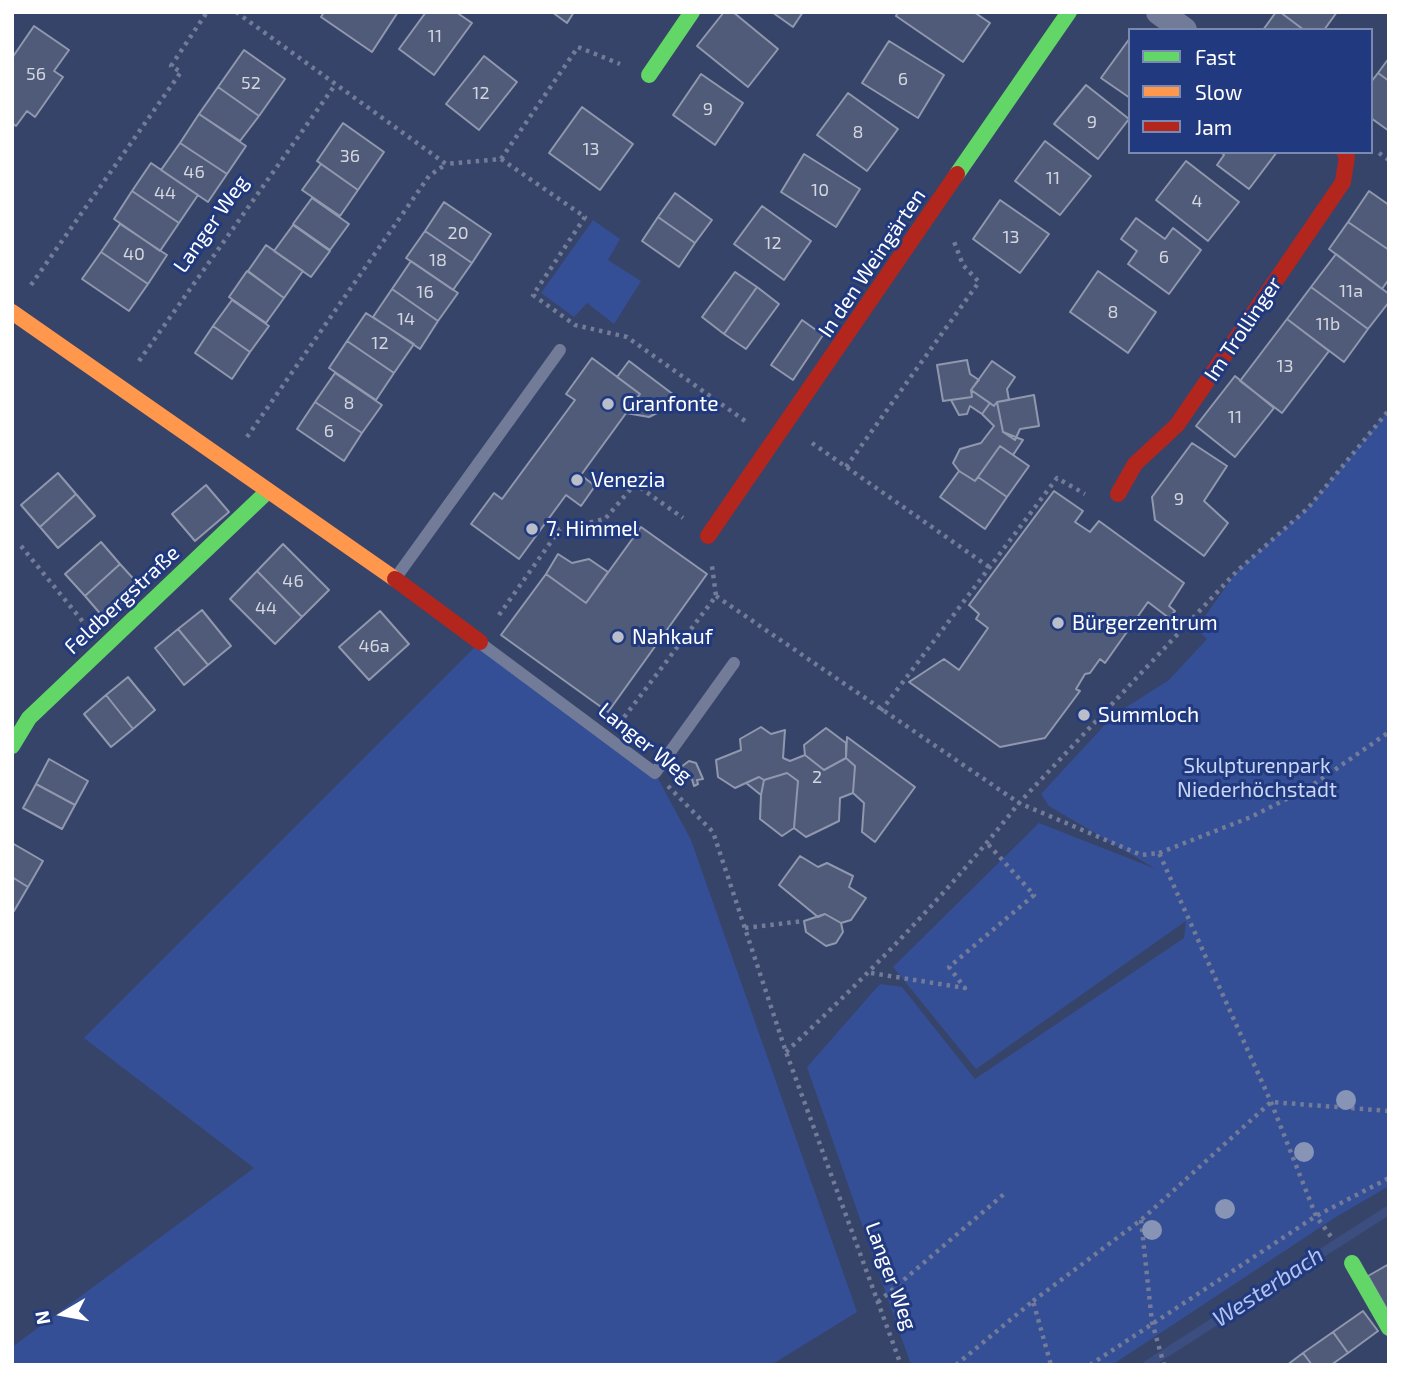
<!DOCTYPE html>
<html>
<head>
<meta charset="utf-8">
<style>
	body { margin:0 }
	#map { position:relative; width:1401px; height:1377px; overflow:hidden; background:#374469; font-family:"Exo 2",sans-serif }
	canvas { display:block }
	.frame { position:absolute; inset:0; border:14px solid #fff; pointer-events:none }
	.legend { position:absolute; left:1128px; top:28px; width:245px; height:126px; box-sizing:border-box; background:#213a7f; border:2px solid #7a89b2; margin:0; padding:9px 12px; list-style:none; font-size:21px; color:#fff }
	.legend li { display:flex; align-items:center; gap:14px; height:35px }
	.legend b { width:35px; border:2px solid #7a89b2 }
	.north { position:absolute; left:28px; top:1279px; width:70px; height:70px; -webkit-text-stroke:5px #213a7f; paint-order:stroke; rotate:260deg; font-size:19px; font-weight:700; line-height:28px; text-align:center; color:#fff }
	.north::after { content:''; display:block; margin:auto; width:24px; height:32px; background:#fff; clip-path:polygon(50% 0,100% 100%,50% 72%,0 100%) }
</style>
</head>
<body>
<div id="map">
<canvas width="1401" height="1377"></canvas>
<div class="frame"></div>
<ul class="legend">
<li><b style="height:9px;background:#63d668"></b>Fast</li>
<li><b style="height:9px;background:#ff974d"></b>Slow</li>
<li><b style="height:9px;background:#b3261e"></b>Jam</li>
</ul>
<div class="north">N</div>
</div>
<script>
const ctx = document.querySelector('canvas').getContext('2d');
ctx.lineJoin = 'round';
function fill(path, color) { ctx.fillStyle = color; ctx.fill(path, 'evenodd'); }
function strokePath(path, color, width, dash) { ctx.strokeStyle = color; ctx.lineWidth = width; ctx.lineCap = dash ? 'butt' : 'round'; ctx.setLineDash(dash || []); ctx.stroke(path); }
function label(font, color, halo, rows, align = 'center') {
  ctx.font = font + ' "Exo 2",sans-serif'; ctx.lineWidth = 6; ctx.setLineDash([]); ctx.textBaseline = 'middle'; ctx.strokeStyle = halo; ctx.fillStyle = color; for (const [text, x, y, turn = 0] of rows) {
    ctx.save(); ctx.translate(x, y); ctx.rotate((+turn || 0) * Math.PI / 180); ctx.textAlign = isNaN(turn) ? turn : align; if (halo) ctx.strokeText(text, 0, 0); ctx.fillText(text, 0, 0); ctx.restore();
  }
}
fill(new Path2D(`
	M593,220L620,239L608,260L641,281L614,324L587,303L574,317L541,293Z
	M1389,410V1186L1336,1217L1112,1365H911L807,1067L880,984L902,987L975,1079L1184,938L1186,921L976,1069L893,967L1039,823L1156,869L1049,806L1041,794L1114,715L1169,680L1207,639L1196,629L1237,571L1308,508Z
	M480,642L655,773L691,840L857,1312L771,1365H12V1347L254,1168L84,1038Z`), '#354f96');
strokePath(new Path2D(`
	M1147,1365L1389,1210`), '#3c4d80', 9);
const building = new Path2D(`
	M324,12H398L372,52L321,17Z
	M426,12H456L472,23L434,75L399,49Z
	M552,12H574L567,23Z
	M724,12H733L778,49L748,87L697,46Z
	M772,12H803L793,27Z
	M898,12H974L990,23L963,62L896,16Z
	M1276,12H1280L1304,30H1263Z
	M1280,12H1337L1324,30H1304Z
	M34,26L69,50L54,71L63,77L35,117L27,111L16,126L12,123V58Z
	M1130,38V98L1101,78Z
	M889,41L944,75L918,118L862,83Z
	M244,50L285,79L259,116L218,87Z
	M484,56L517,82L479,130L446,104Z
	M1389,58V81L1378,73Z
	M1378,73L1389,81V131L1371,118V82Z
	M701,74L743,103L715,145L673,115Z
	M1086,85L1129,119L1098,159L1054,124Z
	M218,87L259,116L240,141L199,114Z
	M848,93L898,129L867,171L817,135Z
	M582,107L633,144L600,190L549,153Z
	M199,114L246,146L227,174L180,143Z
	M343,123L384,152L358,190L317,161Z
	M1045,141L1091,176L1060,215L1015,181Z
	M180,143L227,174L208,202L161,170Z
	M1221,152H1277L1249,189L1217,165L1224,155Z
	M804,154L860,189L836,227L781,192Z
	M1186,161L1239,202L1208,241L1156,200Z
	M151,163L198,195L179,223L132,191Z
	M321,164L358,190L340,216L302,190Z
	M132,191L179,223L160,251L114,219Z
	M1369,191L1389,205V250L1348,222Z
	M675,193L712,220L695,243L658,217Z
	M312,198L349,224L330,250L293,224Z
	M1000,200L1049,234L1020,273L973,239Z
	M444,202L491,234L472,263L425,231Z
	M762,206L811,241L784,280L734,244Z
	M658,217L695,243L679,267L642,241Z
	M1136,218L1165,239L1173,228L1201,250L1169,294L1128,264L1137,251L1121,239Z
	M1348,222L1389,250V279L1382,289L1329,249Z
	M120,224L167,255L148,284L101,252Z
	M293,225L330,251L311,277L274,251Z
	M425,231L472,263L453,290L406,258Z
	M266,245L303,271L284,298L248,271Z
	M101,252L148,284L129,311L82,279Z
	M1336,254L1389,294V302L1368,329L1311,287Z
	M411,261L458,293L438,321L392,289Z
	M247,271L284,298L266,323L229,297Z
	M1098,271L1156,312L1128,353L1070,312Z
	M735,272L757,287L724,334L702,317Z
	M757,287L779,304L746,349L724,334Z
	M1311,287L1368,329L1344,362L1287,319Z
	M392,289L438,321L420,349L373,317Z
	M232,300L269,326L250,352L213,326Z
	M366,313L414,344L394,373L347,341Z
	M1287,319L1329,351L1282,413L1240,381Z
	M802,320L823,335L793,380L771,365Z
	M213,326L250,352L232,379L195,353Z
	M347,341L394,373L376,400L329,368Z
	M592,358L640,394L581,475L595,486L581,506L566,495L519,559L471,524L494,493L502,499L575,400L566,394Z
	M967,360L970,374L979,380L971,390L972,397L943,401L937,365Z
	M629,361L674,395L661,411L649,417L626,413L640,394L617,377Z
	M992,361L1015,377L1007,389L1009,400L997,402L994,406L971,390Z
	M335,373L382,405L362,433L315,402Z
	M1235,376L1274,408L1235,457L1196,426Z
	M971,390L990,403L982,414L970,406L967,414L959,415L951,400L972,397Z
	M1034,395L1039,426L1020,429L1015,440L1003,432L997,402Z
	M315,402L362,433L344,461L297,429Z
	M997,402L1003,432L1023,440L1013,455L1000,446L975,481L959,471L953,463L960,449L981,443L994,426L982,414L990,403L994,406Z
	M1192,443L1227,466L1204,501L1228,523L1204,556L1155,520L1152,497Z
	M1000,446L1029,466L1007,497L978,477Z
	M959,471L975,481L978,477L1007,497L985,529L940,497Z
	M58,473L76,494L40,527L21,505Z
	M206,485L229,512L195,541L172,514Z
	M1054,491L1083,511L1075,522L1090,532L1099,521L1184,583L1169,606L1175,611L1169,618L1148,602L1105,663L1100,659L1090,673L1085,674L1076,689L1080,691L1045,738L1000,747L909,682L944,659L959,670L988,628L976,619L979,614L969,605Z
	M76,494L95,516L58,548L40,527Z
	M641,527L707,574L608,712L501,635L546,574L586,603Z
	M101,542L120,564L85,596L65,574Z
	M283,544L329,590L302,617L257,571Z
	M558,554L572,563L589,559L608,572L586,603L546,574Z
	M120,564L140,586L104,618L85,596Z
	M257,571L302,617L275,644L230,599Z
	M202,610L231,646L208,665L178,629Z
	M380,611L409,644L369,680L339,647Z
	M178,629L208,665L184,685L155,648Z
	M128,677L155,710L133,729L106,695Z
	M106,695L133,729L111,747L84,714Z
	M761,727L771,734L785,730L783,758L790,761L805,755L824,770L846,758L855,766L853,793L840,798L839,821L806,837L794,828L798,781L787,773L764,780L759,777L735,788L718,777L716,760L741,750L740,739Z
	M826,728L846,743V758L824,770L805,755L804,745Z
	M847,737L915,787L875,842L862,832L864,803L853,793L855,766L846,758Z
	M49,759L88,781L75,805L36,784Z
	M689,761L696,763L703,779L697,780L698,784L694,786L692,779H687L681,767Z
	M787,773L798,781L794,828L782,836L760,819L761,795L764,780Z
	M759,777L764,780L761,795L746,783Z
	M36,784L75,805L62,829L23,808Z
	M12,843L43,861L28,887L12,877Z
	M800,856L818,867L827,863L853,876L849,887L866,898L851,920L841,923L825,914L818,917L779,885Z
	M12,877L28,887L14,911L12,910Z
	M825,914L841,923L843,932L836,943L826,946L806,932L804,921Z
	M1389,1264V1313L1368,1276Z
	M1363,1311L1378,1331L1348,1353L1333,1332Z
	M1333,1332L1348,1353L1331,1365H1312L1303,1353Z
	M1303,1353L1312,1365H1287Z`);
fill(building, '#505b7a');
strokePath(building, '#9098ae', 2);
strokePath(new Path2D(`
	M236,12L446,164L501,159L585,217L533,295L575,325L627,337L748,423
	M1379,153L1389,160
	M501,159L578,47L620,64
	M31,285L181,72L171,66L207,12
	M139,361L335,85
	M247,437L429,176L446,164
	M812,443L989,567
	M846,467L979,282L963,265L953,239
	M21,546L84,623
	M716,596L1019,803L1141,855L1159,853L1271,1102L1316,1216L1332,1238
	M499,615L560,529L605,519L635,484L683,518
	M881,711L1057,478L1085,494
	M619,724L716,596L712,566
	M668,786L713,832L786,1052L901,1365
	M1159,853L1251,817L1310,787L1389,732
	M745,928L804,921
	M871,973L965,988L949,967L1034,895L987,843
	M786,1052C869,974 948,893 1019,803L1237,571L1308,508L1389,410
	M1141,1220L1152,1322L1164,1365
	M1033,1301L1141,1220L1271,1102L1389,1111
	M878,1302L1004,1194
	M956,1365L1033,1301L1051,1365
	M1090,1365L1316,1216L1389,1178`), '#727b98', 4.5, [3.5, 5]);
strokePath(new Path2D(`
	M397,576L560,350
	M483,645L655,773L734,663`), '#727b98', 12);
strokePath(new Path2D(`
	M1159,12L1184,30`), '#727b98', 26);
strokePath(new Path2D(`
	M649,75L692,12
	M957,174L1069,12
	M12,746L29,718L268,491
	M1352,1263L1389,1328`), '#63d668', 16);
strokePath(new Path2D(`
	M12,312L395,579`), '#ff974d', 16);
strokePath(new Path2D(`
	M1118,494L1135,464L1177,425L1343,182L1347,156L1344,152
	M708,536L957,174
	M395,579L480,642`), '#b3261e', 16);
ctx.fillStyle = '#8894b6';
for (const [x, y] of [
	[1346,1100],
	[1304,1152],
	[1225,1209],
	[1152,1230]
]) { ctx.beginPath(); ctx.arc(x, y, 10, 0, 2 * Math.PI); ctx.fill(); }
for (const [x, y, r, color] of [
	[608,404,7,"#b9beca"],
	[577,480,7,"#b9beca"],
	[532,529,7,"#b9beca"],
	[1058,623,7,"#b9beca"],
	[618,637,7,"#b9beca"],
	[1084,715,7,"#b9beca"]
]) { const dot = new Path2D(); dot.arc(x, y, r, 0, 2 * Math.PI); ctx.fillStyle = color; ctx.fill(dot); strokePath(dot, '#213a7f', 2.5); }
label('18px', '#d3d6de', null, [
	["11",435,36],
	["56",36,74],
	["6",903,79],
	["52",251,83],
	["12",481,93],
	["9",708,109],
	["9",1092,122],
	["8",858,132],
	["13",591,149],
	["36",350,156],
	["46",194,172],
	["11",1053,178],
	["10",820,190],
	["44",165,193],
	["4",1197,201],
	["20",458,233],
	["13",1011,237],
	["12",773,243],
	["40",134,254],
	["6",1164,257],
	["18",438,260],
	["11a",1351,291],
	["16",425,292],
	["8",1113,312],
	["14",406,319],
	["11b",1328,324],
	["12",380,343],
	["13",1285,366],
	["8",349,403],
	["11",1235,417],
	["6",329,431],
	["9",1179,499],
	["46",293,581],
	["44",266,608],
	["46a",374,646],
	["2",817,777]
]);
label('21px', '#fff', '#213a7f', [
	["Langer Weg",211,224,-55],
	["In den Weingärten",872,263,-56],
	["Im Trollinger",1243,329,-56],
	["Feldbergstraße",122,600,-43],
	["Langer Weg",645,743,39],
	["Langer Weg",891,1276,70]
]);
label('21px', '#fff', '#213a7f', [
	["Granfonte",622,404],
	["Venezia",591,480],
	["7. Himmel",546,529],
	["Bürgerzentrum",1072,623],
	["Nahkauf",632,637],
	["Summloch",1098,715]
], 'left');
label('21px', '#cad6f5', '#213a7f', [
	["Skulpturenpark",1257,766],
	["Niederhöchstadt",1257,790]
]);
label('italic 23px', '#b2c3ef', '#213a7f', [
	["Westerbach",1268,1287,-33]
]);
</script>
</body>
</html>
